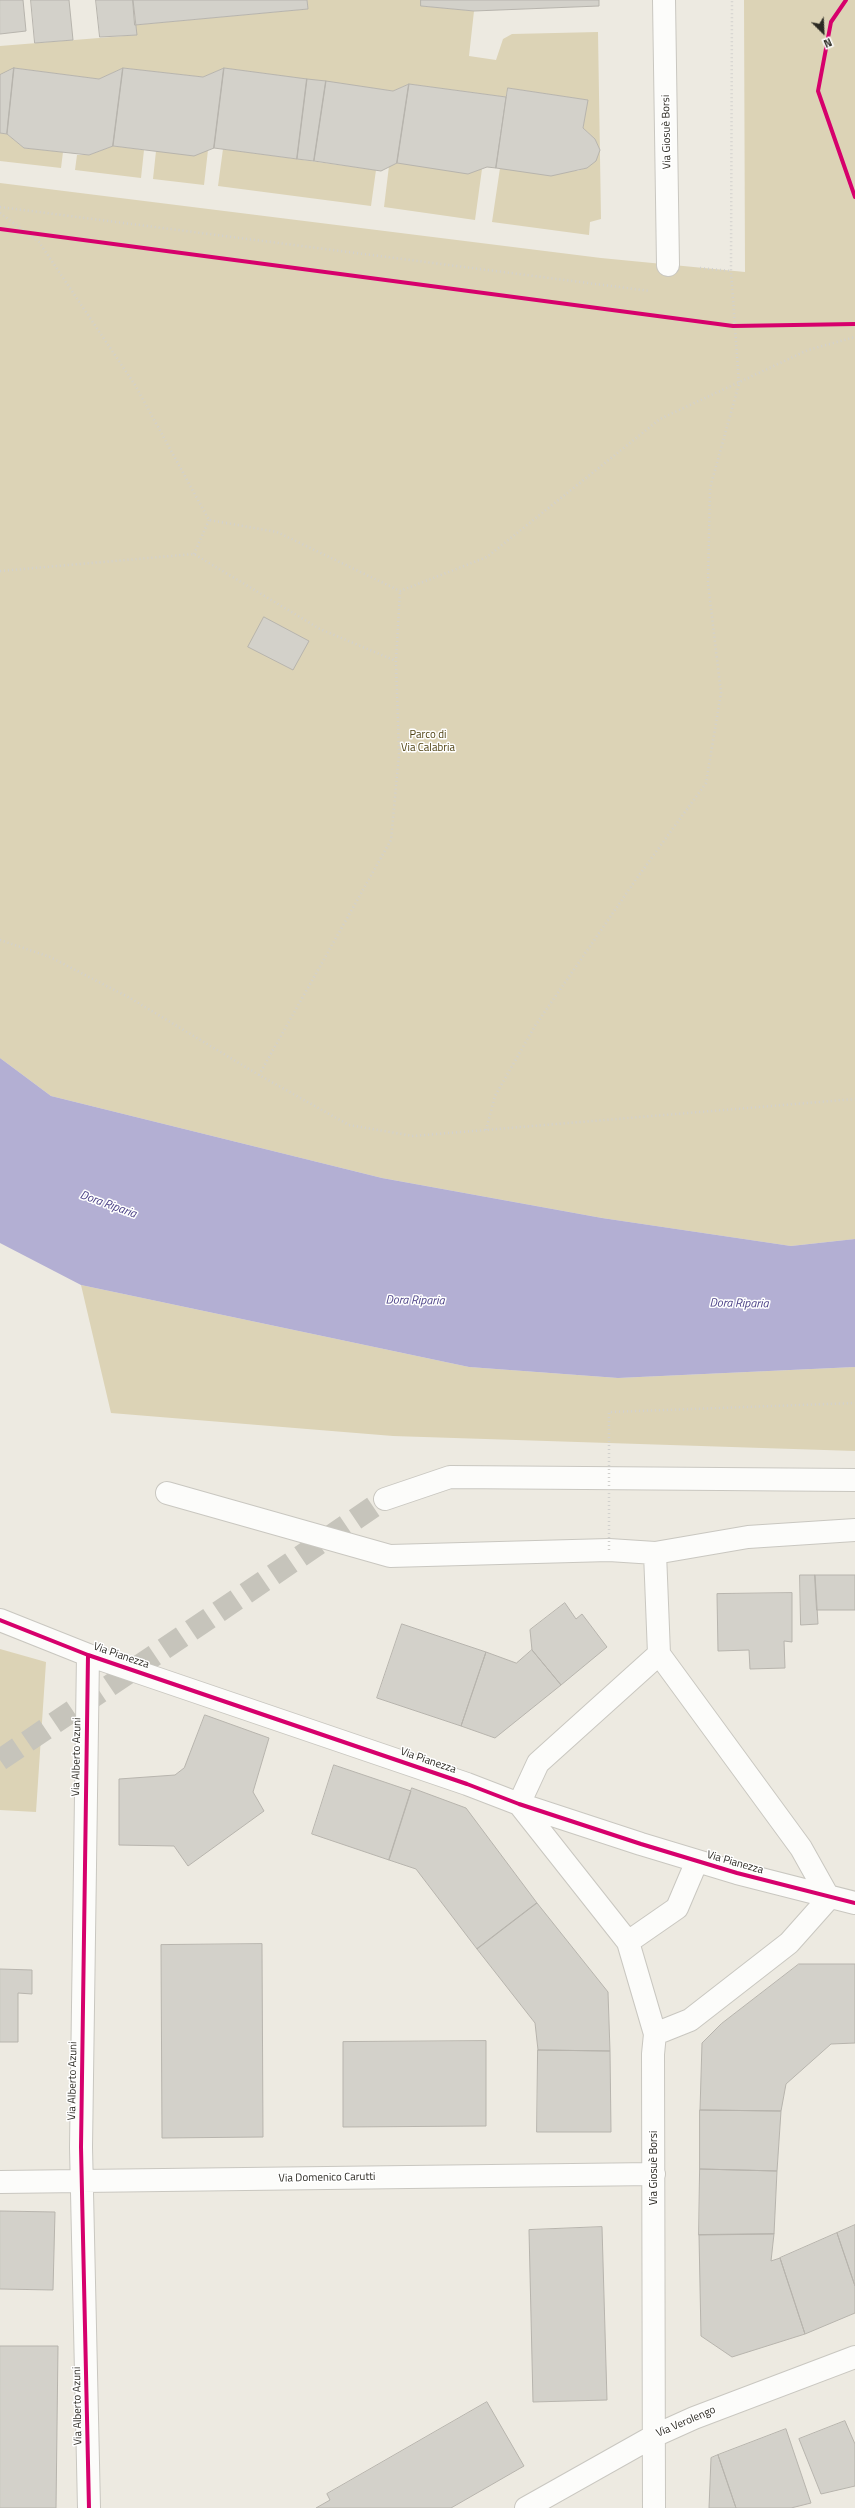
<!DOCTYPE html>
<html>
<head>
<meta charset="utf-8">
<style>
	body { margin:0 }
	#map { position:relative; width:855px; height:2508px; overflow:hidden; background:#edeae1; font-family:"Titillium Web",sans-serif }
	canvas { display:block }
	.north { position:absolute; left:803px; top:12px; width:40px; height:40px; -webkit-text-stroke:3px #fff; paint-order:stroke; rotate:156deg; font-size:11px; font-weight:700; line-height:16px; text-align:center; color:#2c2a23 }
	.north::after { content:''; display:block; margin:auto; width:14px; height:18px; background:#2c2a23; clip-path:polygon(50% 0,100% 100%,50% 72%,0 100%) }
</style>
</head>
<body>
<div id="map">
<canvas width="855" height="2508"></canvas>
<div class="north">N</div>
</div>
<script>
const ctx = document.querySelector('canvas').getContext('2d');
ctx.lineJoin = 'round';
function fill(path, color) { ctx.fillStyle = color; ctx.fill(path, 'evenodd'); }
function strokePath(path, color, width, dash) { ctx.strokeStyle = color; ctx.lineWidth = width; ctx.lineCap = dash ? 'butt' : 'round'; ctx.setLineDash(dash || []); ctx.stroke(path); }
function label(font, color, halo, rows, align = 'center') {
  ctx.font = font + ' "Titillium Web",sans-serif'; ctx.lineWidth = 3; ctx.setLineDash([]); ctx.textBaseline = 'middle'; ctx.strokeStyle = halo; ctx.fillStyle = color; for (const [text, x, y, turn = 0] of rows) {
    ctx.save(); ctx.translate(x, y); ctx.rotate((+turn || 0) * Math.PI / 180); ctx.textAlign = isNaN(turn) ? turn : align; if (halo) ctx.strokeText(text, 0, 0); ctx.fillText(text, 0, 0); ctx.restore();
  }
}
fill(new Path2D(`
	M307,0H421L422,6L474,11L469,56L496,60L503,39L512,34L598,32L601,219L590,222L589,235L492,222L500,168L577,171C590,167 595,163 600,150L595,139L583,128L587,100L508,88L506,97L409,84L393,91L224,68L203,77L123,68L99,79L14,68L0,75V46L136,35L135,25L308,9Z
	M744,0H855V1239L791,1246L602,1218L382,1178L51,1096L0,1058V183L601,258L745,272Z
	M0,133L7,134L24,148L63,152L61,168L0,161Z
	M113,146L144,150L141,178L75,170L77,155H89Z
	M223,149L376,170L371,206L218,186Z
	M208,150L204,185L153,179L156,151Z
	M397,163L482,169L475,220L384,207L389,166Z
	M81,1285L469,1367L618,1378L855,1367V1451L393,1436L111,1413Z
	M0,1649L46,1662L36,1812L0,1810Z`), '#dcd3b6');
fill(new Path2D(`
	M0,1058L51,1096L382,1178L602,1218L791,1246L855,1239V1367L618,1378L469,1367L81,1285L0,1243Z`), '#b3afd3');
const building = new Path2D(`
	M0,0H23L26,31L0,34Z
	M31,0H69L73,40L35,43Z
	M96,0H133L137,35L100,37Z
	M133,0H307L308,9L135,25Z
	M421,0H599V6L474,11L421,6Z
	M14,68L99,79L123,68L113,146L89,155L24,148L7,134Z
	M14,68L7,134L0,133V75Z
	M123,68L203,77L224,68L214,148L194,156L113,146Z
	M224,68L307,79L297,159L214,148Z
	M307,79L326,81L314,161L297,159Z
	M326,81L393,91L409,84L397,163L381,171L314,161Z
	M409,84L506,97L496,168L487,167L468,174L397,163Z
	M508,88L588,100L583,128L595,139L600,150L596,161L587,168L551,176L496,168Z
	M264,617L309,641L293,670L248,647Z
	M800,1575H815L818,1624L801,1625Z
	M815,1575H855V1610H817Z
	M792,1593V1642L784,1641L785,1668L750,1669L749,1650L718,1651L717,1594Z
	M565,1603L576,1619L582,1614L607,1647L561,1685L532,1650L530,1630Z
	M402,1624L486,1652L461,1726L377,1698Z
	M532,1650L561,1685L495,1738L461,1726L486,1652L516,1663Z
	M205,1715L269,1738L253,1792L264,1811L188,1866L174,1846L119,1845V1779L175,1775L184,1768Z
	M334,1765L411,1791L389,1860L312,1834Z
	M412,1788L466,1808L537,1903L477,1949L416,1869L389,1860Z
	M537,1903L608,1992L610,2051L538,2050L535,2023L477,1949Z
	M262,1944L263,2137L162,2138L161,1945Z
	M799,1964H855V2043L831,2044L786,2084L781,2111L700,2110L702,2043L721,2024Z
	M0,1969L32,1970V1994L18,1993V2042H0Z
	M486,2041V2126L343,2127V2042Z
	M538,2050L610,2051L611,2132H537Z
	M700,2110L781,2111L777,2171L700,2169Z
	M700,2169L777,2171L774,2234L699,2235Z
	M0,2211L55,2212L53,2290L0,2289Z
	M855,2225V2286L837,2233Z
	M602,2227L607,2400L533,2402L529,2230Z
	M837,2233L855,2286V2313L805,2334L780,2258Z
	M774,2234L771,2261L780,2258L805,2334L732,2357L701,2336L699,2235Z
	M0,2346H58L56,2508H0Z
	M487,2402L524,2466L451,2508H316L330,2500L327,2494Z
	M845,2421L855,2444V2486L821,2494L799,2439Z
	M786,2429L811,2503L791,2508H736L718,2455Z
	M718,2455L736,2508H709L711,2458Z`);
fill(building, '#d3d1ca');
strokePath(building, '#b7b4ad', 1);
strokePath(new Path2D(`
	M0,1760L385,1499`), '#c6c4bb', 22, [22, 11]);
const minor = new Path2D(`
	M664,0L668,265
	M167,1493L390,1556L609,1550L655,1553L659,1654
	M385,1499L450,1477L855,1480
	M655,1553L748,1537L855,1530
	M0,1620L88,1655L467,1784L519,1804L641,1844L737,1873L855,1903
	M88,1655L81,2147L89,2508
	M519,1804L538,1763L659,1654L801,1848L829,1898
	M519,1804L628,1942
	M655,2034L690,2020L789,1943L829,1898
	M0,2182L654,2174
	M526,2508L654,2436L694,2418L855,2357
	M654,2508L653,2054L655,2034L628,1942L677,1908L697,1861`);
strokePath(minor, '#c9c7c0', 24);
strokePath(new Path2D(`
	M0,207L650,291
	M0,213L39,242L135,385L209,520L277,532L400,591L487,557L660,419L808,350L855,337
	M700,268L731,271
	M194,554L209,520
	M0,571L194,554L320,629L396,661
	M0,940L50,957L130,998L259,1075L349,1125L413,1136L855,1099
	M259,1075L391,840L399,754L396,661L400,591
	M486,1130L495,1096L535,1026L637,878L706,783L721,693L708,583L710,488L739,384L731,271L732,0`), '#d2d1ce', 2.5, [1, 3]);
strokePath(minor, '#fcfcfa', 22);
strokePath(new Path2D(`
	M609,1550V1412L855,1403`), '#d2d1ce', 2.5, [1, 3]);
strokePath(new Path2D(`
	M846,0L831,22L818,91L855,197
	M0,229L733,326L855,324
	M0,1620L88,1655L467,1784L519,1804L641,1844L737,1873L855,1903
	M88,1655L81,2147L89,2508`), '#d6006c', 4);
label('11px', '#2c2a23', '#fff', [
	["Via Giosuè Borsi",667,132,-91],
	["Via Pianezza",121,1656,19],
	["Via Alberto Azuni",77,1757,-89],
	["Via Pianezza",428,1761,19],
	["Via Pianezza",735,1863,16],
	["Via Alberto Azuni",73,2081,-89],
	["Via Giosuè Borsi",654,2168,-90],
	["Via Domenico Carutti",327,2178,-1],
	["Via Alberto Azuni",78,2406,-91],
	["Via Verolengo",686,2422,-23]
]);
label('11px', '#4e4111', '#fff', [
	["Parco di",428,735],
	["Via Calabria",428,748]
]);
label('italic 12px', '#4b4186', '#fff', [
	["Dora Riparia",108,1205,20],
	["Dora Riparia",415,1301,1],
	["Dora Riparia",739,1304,1]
]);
</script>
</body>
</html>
